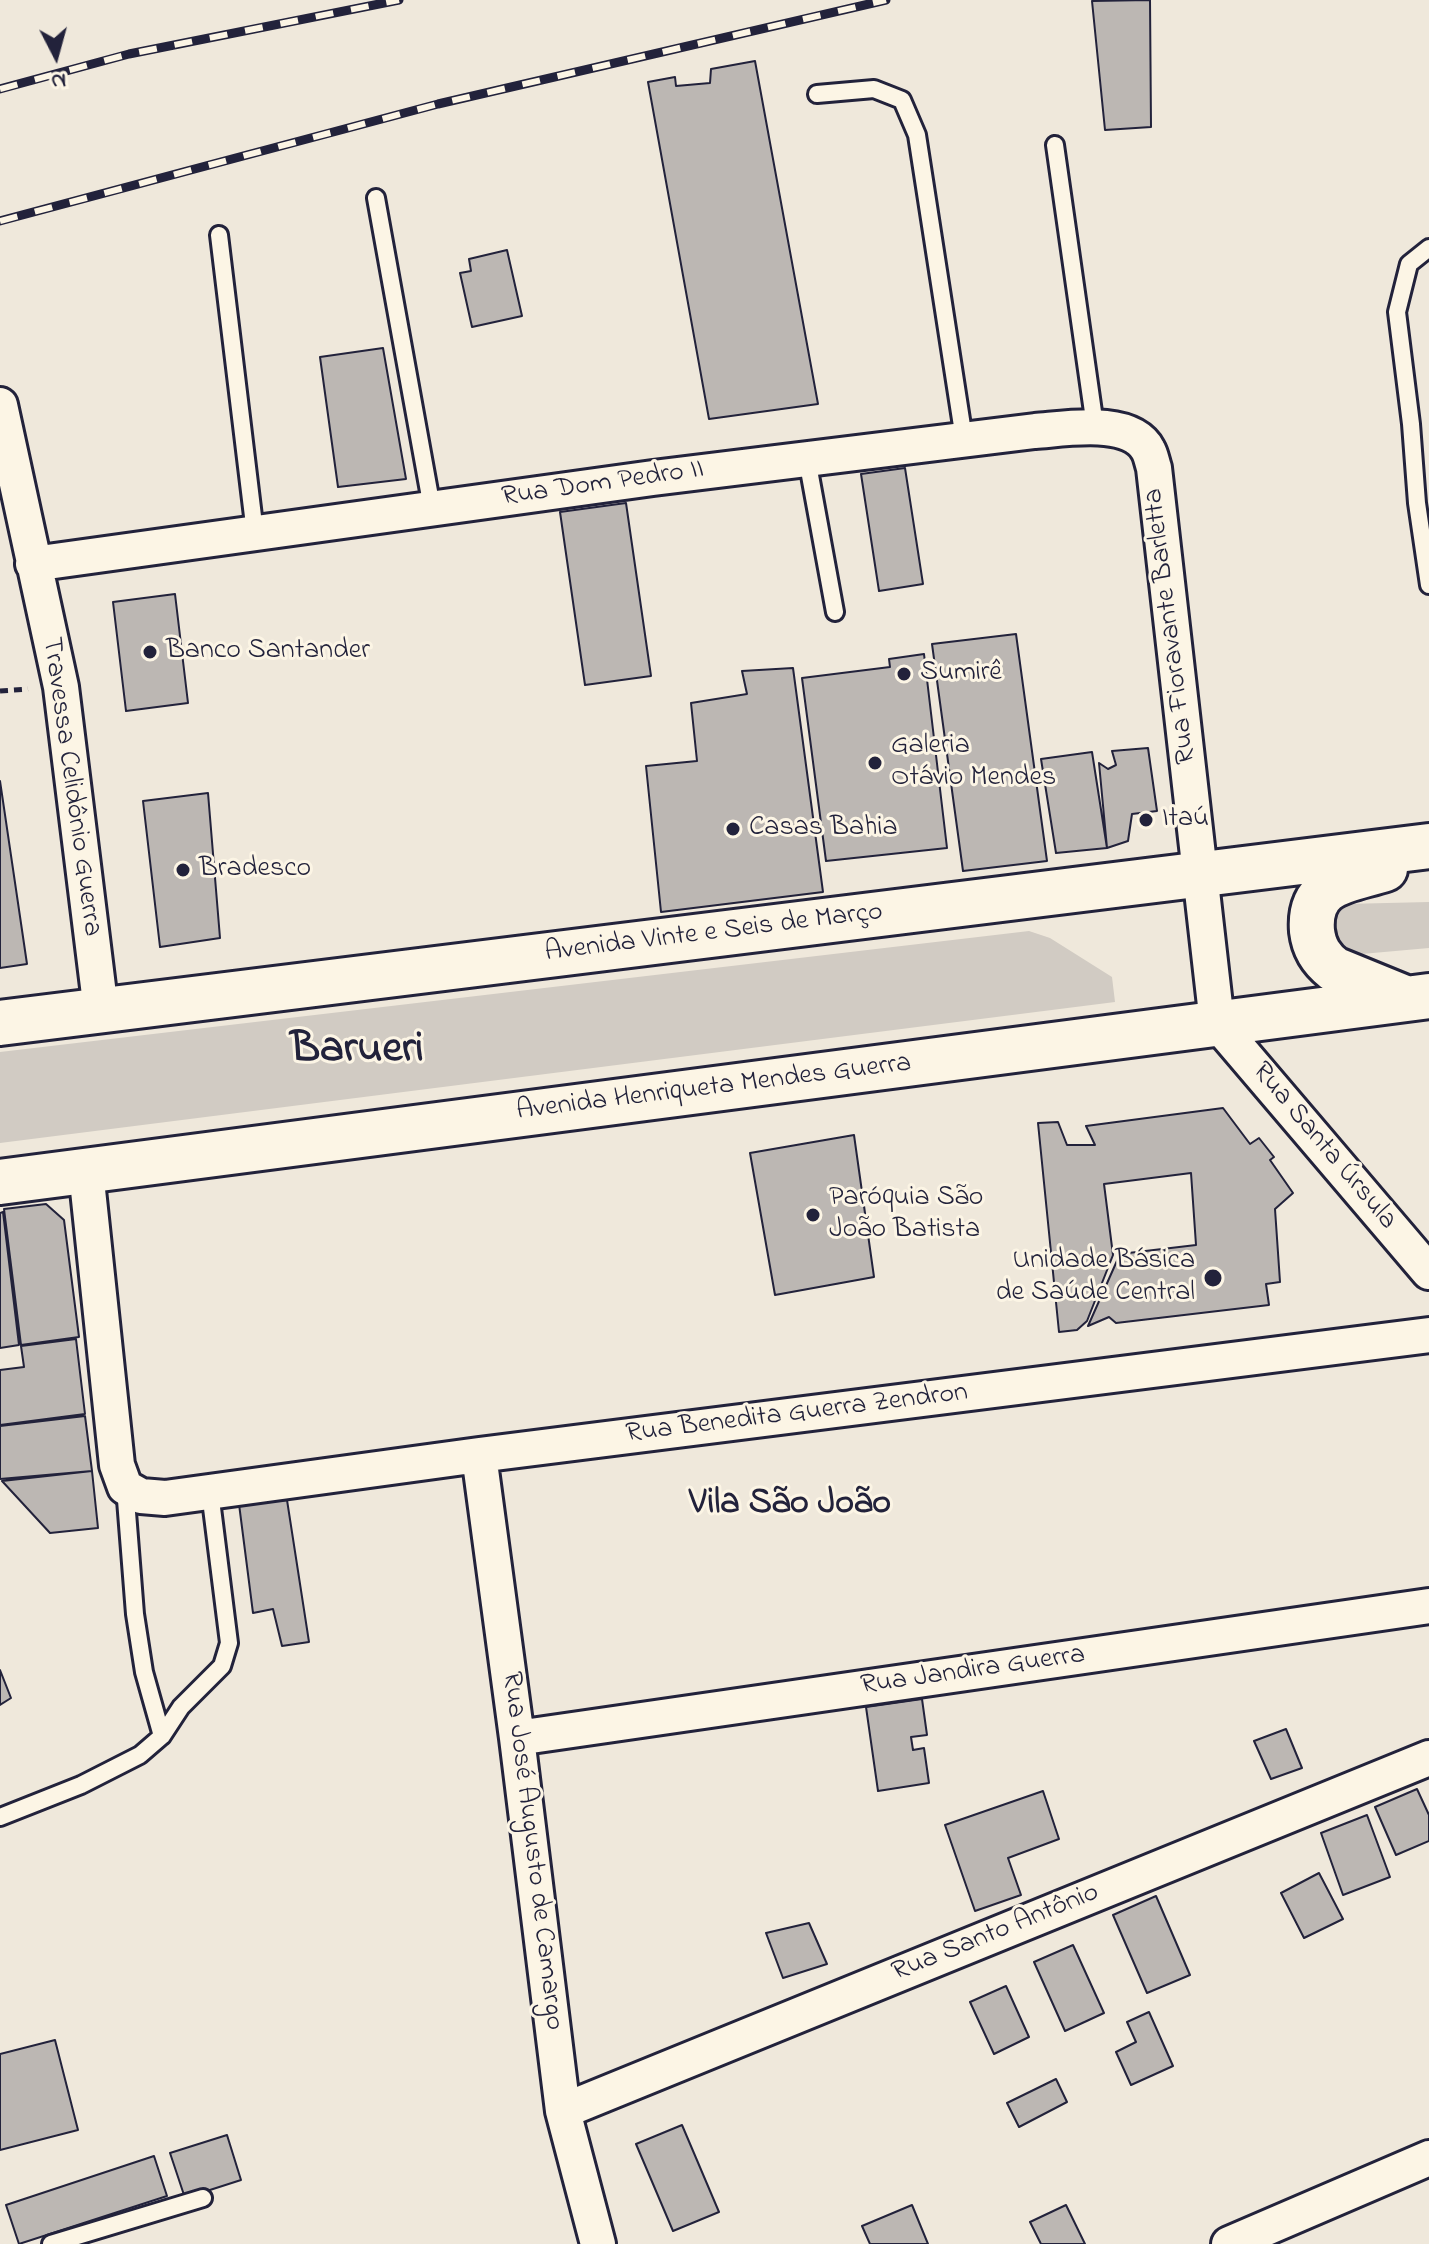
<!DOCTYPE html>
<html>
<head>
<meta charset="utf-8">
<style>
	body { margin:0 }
	#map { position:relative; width:1429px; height:2244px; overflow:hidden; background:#efe8db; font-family:"Indie Flower",sans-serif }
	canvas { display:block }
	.north { position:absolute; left:16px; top:16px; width:80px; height:80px; -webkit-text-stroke:6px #fcf5e5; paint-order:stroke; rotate:174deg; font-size:22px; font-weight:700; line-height:32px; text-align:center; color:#22223b }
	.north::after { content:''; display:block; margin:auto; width:28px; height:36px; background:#22223b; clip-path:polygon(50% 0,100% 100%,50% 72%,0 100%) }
</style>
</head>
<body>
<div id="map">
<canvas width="1429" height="2244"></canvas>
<div class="north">N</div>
</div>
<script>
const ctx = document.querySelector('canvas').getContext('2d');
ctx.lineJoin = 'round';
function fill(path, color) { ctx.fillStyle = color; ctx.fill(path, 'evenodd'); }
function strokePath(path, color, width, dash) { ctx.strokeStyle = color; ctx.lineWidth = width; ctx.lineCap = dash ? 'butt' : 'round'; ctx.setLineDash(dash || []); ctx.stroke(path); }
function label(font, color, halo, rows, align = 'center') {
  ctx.font = font + ' "Indie Flower",sans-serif'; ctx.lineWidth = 6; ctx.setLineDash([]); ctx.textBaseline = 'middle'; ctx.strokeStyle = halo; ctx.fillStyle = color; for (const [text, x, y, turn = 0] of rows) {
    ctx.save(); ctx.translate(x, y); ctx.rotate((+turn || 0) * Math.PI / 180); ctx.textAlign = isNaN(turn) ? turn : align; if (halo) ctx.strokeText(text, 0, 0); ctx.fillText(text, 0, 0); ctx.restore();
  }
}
fill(new Path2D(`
	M1429,902V948L1328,957L1319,920L1345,904Z
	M1029,931L1050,938L1112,977L1115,1002L0,1143V1052Z`), '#d1cbc3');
const building = new Path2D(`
	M1150,0L1151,127L1105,130L1092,1Z
	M755,61L818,404L709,419L648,82L675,77L676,86L710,83L711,69Z
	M507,250L522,316L472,327L460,273L471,271L469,259Z
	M383,348L406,479L338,487L320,357Z
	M905,468L923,584L879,591L861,474Z
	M626,503L651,676L585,685L560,512Z
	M175,594L188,703L126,711L113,602Z
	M1016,634L1047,861L963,871L932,644Z
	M924,654L947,848L826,861L802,678L890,667L889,659Z
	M793,668L823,892L661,912L646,766L697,761L691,703L747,694L742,671Z
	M1148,748L1157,811L1132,814L1128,841L1107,848L1099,763L1108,769L1116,765L1112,751Z
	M1092,752L1107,848L1056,853L1041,759Z
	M0,781L27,964L0,968Z
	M208,793L220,938L160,947L143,801Z
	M1223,1108L1250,1144L1259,1138L1274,1157L1270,1160L1293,1193L1275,1209L1280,1282L1266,1284L1269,1305L1116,1323L1109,1317L1088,1326L1120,1254L1196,1245L1191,1173L1104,1184L1113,1255L1087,1321L1077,1330L1059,1332L1038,1123L1058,1122L1067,1145H1095L1086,1126Z
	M854,1135L874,1277L775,1295L750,1153Z
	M46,1204L64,1220L79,1337L21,1345L4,1209Z
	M3,1212L19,1345L0,1348V1213Z
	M76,1339L85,1414L0,1425V1370L24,1367L21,1346Z
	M85,1416L92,1471L0,1479V1426Z
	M92,1471L98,1528L50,1533L2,1481Z
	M287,1500L309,1642L282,1646L273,1609L253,1613L239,1504Z
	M0,1670L11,1698L0,1705Z
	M922,1699L927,1735L911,1737L913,1750L924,1748L929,1783L878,1791L866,1707Z
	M1286,1729L1302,1768L1271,1779L1254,1741Z
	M1417,1789L1429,1815V1841L1396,1855L1375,1807Z
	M1043,1791L1059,1839L1008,1858L1021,1895L975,1911L945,1825Z
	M1367,1815L1390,1877L1343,1895L1321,1833Z
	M1319,1873L1343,1919L1304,1938L1281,1893Z
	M1156,1896L1190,1975L1147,1993L1113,1915Z
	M809,1923L827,1964L783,1978L766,1933Z
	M1073,1945L1104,2013L1065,2031L1034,1962Z
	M1006,1986L1029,2037L994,2054L970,2002Z
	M1149,2012L1173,2066L1131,2085L1116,2052L1136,2042L1127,2022Z
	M55,2040L78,2130L0,2150V2054Z
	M1056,2079L1067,2102L1019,2127L1007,2103Z
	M682,2125L719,2212L673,2231L636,2144Z
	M227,2135L241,2180L185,2198L170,2153Z
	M154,2156L167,2196L19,2244L6,2205Z
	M912,2205L928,2244H870L862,2226Z
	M1066,2205L1085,2244H1041L1030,2222Z`);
fill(building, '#bcb7b3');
strokePath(building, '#22223b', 2);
const lane = new Path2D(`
	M817,94L874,89L902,100L917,135L964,439
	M1055,145L1095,426
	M376,198L432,508
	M219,235L255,533
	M1429,248L1409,264L1397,312L1411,424L1417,503L1429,585
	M807,459L835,612
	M125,1487L135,1614L144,1672L162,1736
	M0,1817L81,1785L140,1755L162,1736L181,1707L222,1666L229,1643L210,1492
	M51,2244L203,2198`);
const street = new Path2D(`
	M0,405L61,687L101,1011
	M33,564L653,478L1035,431C1065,429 1131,417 1148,450C1151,455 1152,462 1154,468L1217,1023L1429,1272
	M86,1171L117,1465L125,1487L141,1496L165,1498L479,1455L1429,1335
	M479,1455L517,1738L563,2111L598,2244
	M517,1738L1429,1606
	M563,2111L1429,1758
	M1229,2244L1429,2158`);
const primary = new Path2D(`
	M1385,869C1348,881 1308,881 1312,931C1314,948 1321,959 1334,969L1405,998
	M0,1023L1429,846
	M0,1182L1429,996`);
strokePath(lane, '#22223b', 22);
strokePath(street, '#22223b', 40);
strokePath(primary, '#22223b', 50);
strokePath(new Path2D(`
	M0,691L28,689`), '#22223b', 5, [8, 6]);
strokePath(lane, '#fcf5e5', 16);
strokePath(street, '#fcf5e5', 34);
strokePath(primary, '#fcf5e5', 44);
const rail = new Path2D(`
	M0,89L129,54L399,0
	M0,221L438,104L886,0`);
strokePath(rail, '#22223b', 9);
strokePath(rail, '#fcf5e5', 6, [18]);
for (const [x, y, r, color] of [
	[150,652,8,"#22223b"],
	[904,674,8,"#22223b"],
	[875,763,8,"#22223b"],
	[1146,820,8,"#22223b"],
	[733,829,8,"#22223b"],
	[183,870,8,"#22223b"],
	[813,1215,8,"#22223b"],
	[1213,1278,10,"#22223b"]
]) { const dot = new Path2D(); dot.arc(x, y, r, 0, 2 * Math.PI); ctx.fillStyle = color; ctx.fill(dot); strokePath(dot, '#fcf5e5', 3); }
label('28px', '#22223b', '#fcf5e5', [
	["Rua Dom Pedro II",603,485,-8],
	["Rua Fioravante Barletta",1172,626,-97],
	["Travessa Celidônio Guerra",70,787,82],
	["Avenida Vinte e Seis de Março",714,934,-7],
	["Avenida Henriqueta Mendes Guerra",714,1089,-7],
	["Rua Santa Úrsula",1323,1147,50],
	["Rua Benedita Guerra Zendron",797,1415,-7],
	["Rua Jandira Guerra",973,1672,-8],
	["Rua José Augusto de Camargo",531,1851,83],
	["Rua Santo Antônio",996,1934,-22]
]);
label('28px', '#22223b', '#fcf5e5', [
	["Banco Santander",166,652],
	["Sumirê",920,674],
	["Galeria",891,747],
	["Otávio Mendes",891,779],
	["Itaú",1162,820],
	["Casas Bahia",749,829],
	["Bradesco",199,870],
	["Paróquia São",829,1199],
	["João Batista",829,1231],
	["Unidade Básica",1195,1262,"right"],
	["de Saúde Central",1195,1294,"right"]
], 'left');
label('bold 36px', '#22223b', '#fcf5e5', [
	["Vila São João",790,1506]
]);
label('bold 44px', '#22223b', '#fcf5e5', [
	["Barueri",357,1053]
]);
</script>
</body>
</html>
